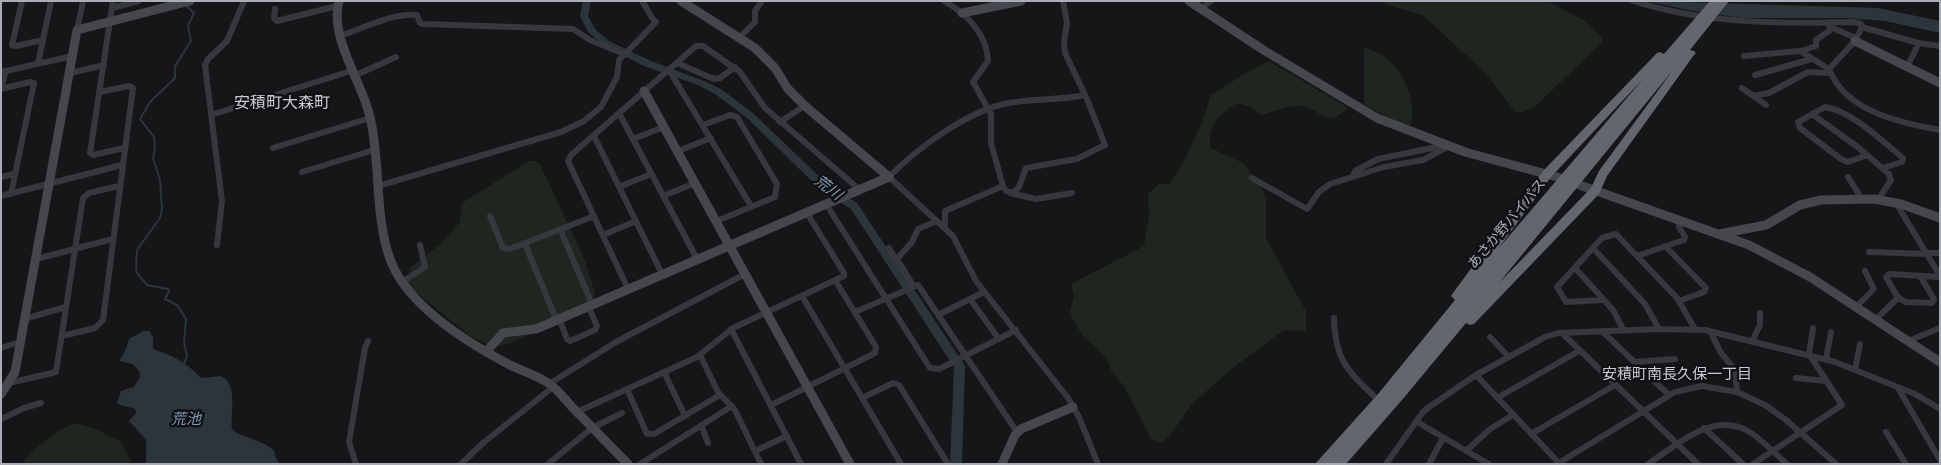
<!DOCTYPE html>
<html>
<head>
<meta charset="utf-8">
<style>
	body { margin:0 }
	#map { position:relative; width:1941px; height:465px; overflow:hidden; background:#161618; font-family:Cabin,sans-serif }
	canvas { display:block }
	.frame { position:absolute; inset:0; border:2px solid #a8adb8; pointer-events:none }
</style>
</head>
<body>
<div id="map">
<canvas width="1941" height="465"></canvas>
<div class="frame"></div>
</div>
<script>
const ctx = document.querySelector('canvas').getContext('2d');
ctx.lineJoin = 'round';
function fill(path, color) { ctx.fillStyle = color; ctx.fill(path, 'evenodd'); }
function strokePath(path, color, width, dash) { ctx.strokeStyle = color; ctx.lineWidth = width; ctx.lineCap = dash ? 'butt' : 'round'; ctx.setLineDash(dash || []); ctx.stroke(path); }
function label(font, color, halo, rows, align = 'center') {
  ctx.font = font + ' Cabin,"Noto Sans JP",sans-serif'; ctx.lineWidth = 5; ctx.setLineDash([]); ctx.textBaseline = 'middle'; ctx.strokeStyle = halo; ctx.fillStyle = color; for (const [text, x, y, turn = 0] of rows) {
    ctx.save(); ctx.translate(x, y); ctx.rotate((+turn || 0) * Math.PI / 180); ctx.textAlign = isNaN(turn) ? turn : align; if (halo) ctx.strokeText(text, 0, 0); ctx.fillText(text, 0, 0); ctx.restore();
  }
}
fill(new Path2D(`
	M1376,1H1547L1583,20L1602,37V42L1537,105L1521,113L1515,111L1484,72L1424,16Z
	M1364,48C1397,54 1418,94 1411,125L1399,123L1364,104Z
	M1269,61L1348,108C1323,132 1324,107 1299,106C1287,105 1273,112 1261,115L1248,106L1237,103C1220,113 1206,127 1211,148L1243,163L1261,186L1266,198V238L1306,311V331L1284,330L1234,367L1193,403L1171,434L1162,443L1151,439L1125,388L1111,370L1106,357L1083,336L1072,319L1070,311L1074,296L1071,284L1144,246L1149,218L1148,194L1159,184H1170L1185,159L1203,120L1211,95L1246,73Z
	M529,161H535L540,164L584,258L592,283L595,295L591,304L581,312L510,343L492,347L469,335L406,284L410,268L440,244L460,222L462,203Z
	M75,423L93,428L121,442L132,464H21C36,446 54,432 75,423Z`), '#1e261f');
fill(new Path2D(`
	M1646,1L1878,8L1940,21V33L1885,21L1847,18H1741L1688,10Z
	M143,331H149L153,337V348C157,352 160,351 164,353C178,358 191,367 201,378L220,376L226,379C237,393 230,413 232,429L235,432C248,438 262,441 274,450L275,456L279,464H146V440L129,421L136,413V410C130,405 122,408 117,403L121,391L134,387L140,377L139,371L133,364L119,361L125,351L129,339Z`), '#2c353c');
strokePath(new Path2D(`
	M184,364L187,356L184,343L186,319L177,305L165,299L169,291L168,289L147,285L137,273L136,268L137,250L160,218L162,208L160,180L153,158L155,149L154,137L140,119L150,102L175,78V66L191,41L188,26L194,13L187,6`), '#2c353c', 2);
fill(new Path2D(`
	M583,1H591L588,16L595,29L609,41L651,61L704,81L721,89L754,114L828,185L857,203L965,366L962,464H950L954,367L851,209L822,191L747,118L715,94L698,85L644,66L603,45L588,32L580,16Z`), '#2c353c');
strokePath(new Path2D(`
	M22,1L12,45L16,46L43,40
	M113,1L90,153L93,155L124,148
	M944,1C967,14 987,34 988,61L973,82L991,114V143L1003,186L945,211V228
	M1633,1C1706,24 1778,24 1854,22L1861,24L1862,27L1918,43L1940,46
	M112,8L139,1
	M275,9L274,18L277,21L337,6
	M1200,9L1211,1
	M1830,27L1856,38
	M1862,27L1855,41L1829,69C1845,111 1900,123 1940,130
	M77,30L83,1
	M340,36C364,28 391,13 417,15L420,23L424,24L573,29L590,40L624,54
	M740,37L755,22V11L761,2
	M1801,51L1816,46V40L1829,31L1830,22
	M1744,56L1800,51L1829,69
	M677,63L714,79L720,78L735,67
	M38,64L51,1
	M1907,67L1919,43
	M669,70L751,206
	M1,72L73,56
	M70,73L104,65
	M1755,75L1812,59
	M354,76L396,57
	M1,88L6,71
	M1742,88L1766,105
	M1,89L30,82L34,83L11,194
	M1084,95C1058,101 1030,98 1004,104C965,113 916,149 889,177L953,236L976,281L1068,398L1079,417L1098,464
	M1753,96L1769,93L1808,72L1829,73
	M619,113L697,259
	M1812,114L1859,148L1889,174L1891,180L1878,200
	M211,115L351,71
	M780,122L804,106
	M703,125L730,115L737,117L777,184L775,197L717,221
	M594,136L662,274
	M633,139L664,127
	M273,148L370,118
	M678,151L711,138
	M1867,155L1848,162L1841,159L1800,128L1798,122L1825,107C1852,111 1882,141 1903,158L1902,162L1883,168
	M302,172L374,150
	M1,177L14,174
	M1353,177L1355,171L1378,159L1437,147L1441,143
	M1848,177L1862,199
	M1252,178L1307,209L1319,192L1330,184L1384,167L1423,160L1449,146
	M378,186L561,132L584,121L601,107L617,77L619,60L656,22C649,16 648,9 642,1
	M1003,186L1006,191L1013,193L1019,187L1026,168L1077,159L1105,145L1087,99L1065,53L1064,43L1067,22L1063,1
	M619,187L651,174
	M1010,193L1036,199L1072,193
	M1,196L122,165
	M663,196L695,183
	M1896,203L1940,276
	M826,204L930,368L939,369L1016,330
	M490,216L503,248L510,249L594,216
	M560,229L592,304
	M603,235L636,221
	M525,244L556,319
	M217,245L222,201L205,65L208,59L227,41L244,1
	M1665,246L1706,288L1704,292L1679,301
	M889,248L897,261
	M1593,248L1645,304L1659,329
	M1869,252L1927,254
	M1926,253H1940
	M1637,256L1684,240L1685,237L1679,227V220
	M36,259L113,239
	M1575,268L1604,300
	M402,282L425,267L420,245
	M913,285L897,259L912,242L918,229L937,221
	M628,289L568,161L571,155L696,46H703L740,72L765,108L860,190
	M802,296L901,464
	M1898,297L1905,302L1932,303L1934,299L1920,276
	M970,299L999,339
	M1856,307L1874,289L1865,271
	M855,312L918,285L1017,432
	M938,315L984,292
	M559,318L567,339L570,341L595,330L597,326L588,306
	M1334,318C1335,362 1349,372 1379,401
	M24,319L66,307
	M1875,320L1898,298L1886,277L1889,274L1940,277
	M731,329L801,464
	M1624,331L1613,310L1604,300L1566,302L1557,287L1602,238L1616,234L1677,298L1695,329
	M1710,331L1721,353L1735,370L1737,392
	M1603,332L1669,395
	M1562,333L1698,464
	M62,336L95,328L103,320L133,88L129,86L100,92
	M1490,337L1509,357
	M1752,341L1760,325V313
	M1908,341L1940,328
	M1,348L20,342
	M700,355L718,392L735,410L761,464
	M1826,359L1831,332
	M1634,362L1675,359
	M1855,370L1860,344
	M664,372L685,416
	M1476,375L1559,463
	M1796,378L1827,381
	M9,383L56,372L83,198L89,193L119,186
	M549,384L616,342L745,274
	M1898,388L1940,460
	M627,389L647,434H654L720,395
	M862,398L893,383L899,385L948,464
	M1497,398L1579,351
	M771,405L875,353L876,347L835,280
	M577,412L697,357L733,328L844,276V273L807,213
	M1,419L24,408L41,403
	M1417,422L1489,464
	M702,427L708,443
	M1704,428L1743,464
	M1886,432L1906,464
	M1531,434L1615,385
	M755,451L787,436
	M1466,451L1490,429L1513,415
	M356,464L349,442L365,348L368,341
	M461,464L483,443L553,387
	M548,464L592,428L622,413
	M640,464L732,406
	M1386,464L1423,412L1429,407L1476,375L1545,337L1558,333L1659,329L1705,330L1835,362L1915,394L1940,409
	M1429,464L1443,438
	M1557,464L1675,392L1702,386L1737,392L1765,405L1786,420L1836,464
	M1648,464C1677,445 1712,411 1748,431C1762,439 1775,454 1787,464
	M1753,464L1842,405L1809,354L1813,328`), '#37383d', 6);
strokePath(new Path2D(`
	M339,1C329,38 362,81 370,117C381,163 374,214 390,259C407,306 468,343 510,365C524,372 539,376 551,385C560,392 567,402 575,410C593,428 610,446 628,464
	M1189,1L1265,51L1377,118L1465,152L1557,177L1749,245L1810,277L1940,362
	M962,13L1021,1
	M1855,41L1940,83
	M644,91L850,464
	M1719,234L1766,225L1800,205L1821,200L1874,199L1901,204L1940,218
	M486,352L503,333L536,329L889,177L805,106L788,89L775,68L755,48L681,1
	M1,394L15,372L77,30L190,1
	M1002,464L1015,435L1021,429L1073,407`), '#45474d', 9);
fill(new Path2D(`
	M1710,1H1729L1690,50L1694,51L1696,53L1694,55L1607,176L1599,194L1474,324L1470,325L1466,323L1402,400L1346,464H1315L1378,394L1455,300L1451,296L1453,293L1543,171L1657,53L1660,52L1664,54ZM1673,70L1599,171L1591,188L1499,283ZM1643,79L1498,249L1551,177Z`), '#63666e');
label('14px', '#a8adb8', '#111113', [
	["あさか野バイパス",1507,224,-50]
]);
label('italic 15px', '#7f9bb3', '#111113', [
	["荒川",828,188,37],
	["荒池",186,420]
]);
label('15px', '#c9ccd4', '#111113', [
	["安積町南長久保一丁目",1677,375]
]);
label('16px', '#c9ccd4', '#111113', [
	["安積町大森町",282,103]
]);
</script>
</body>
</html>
